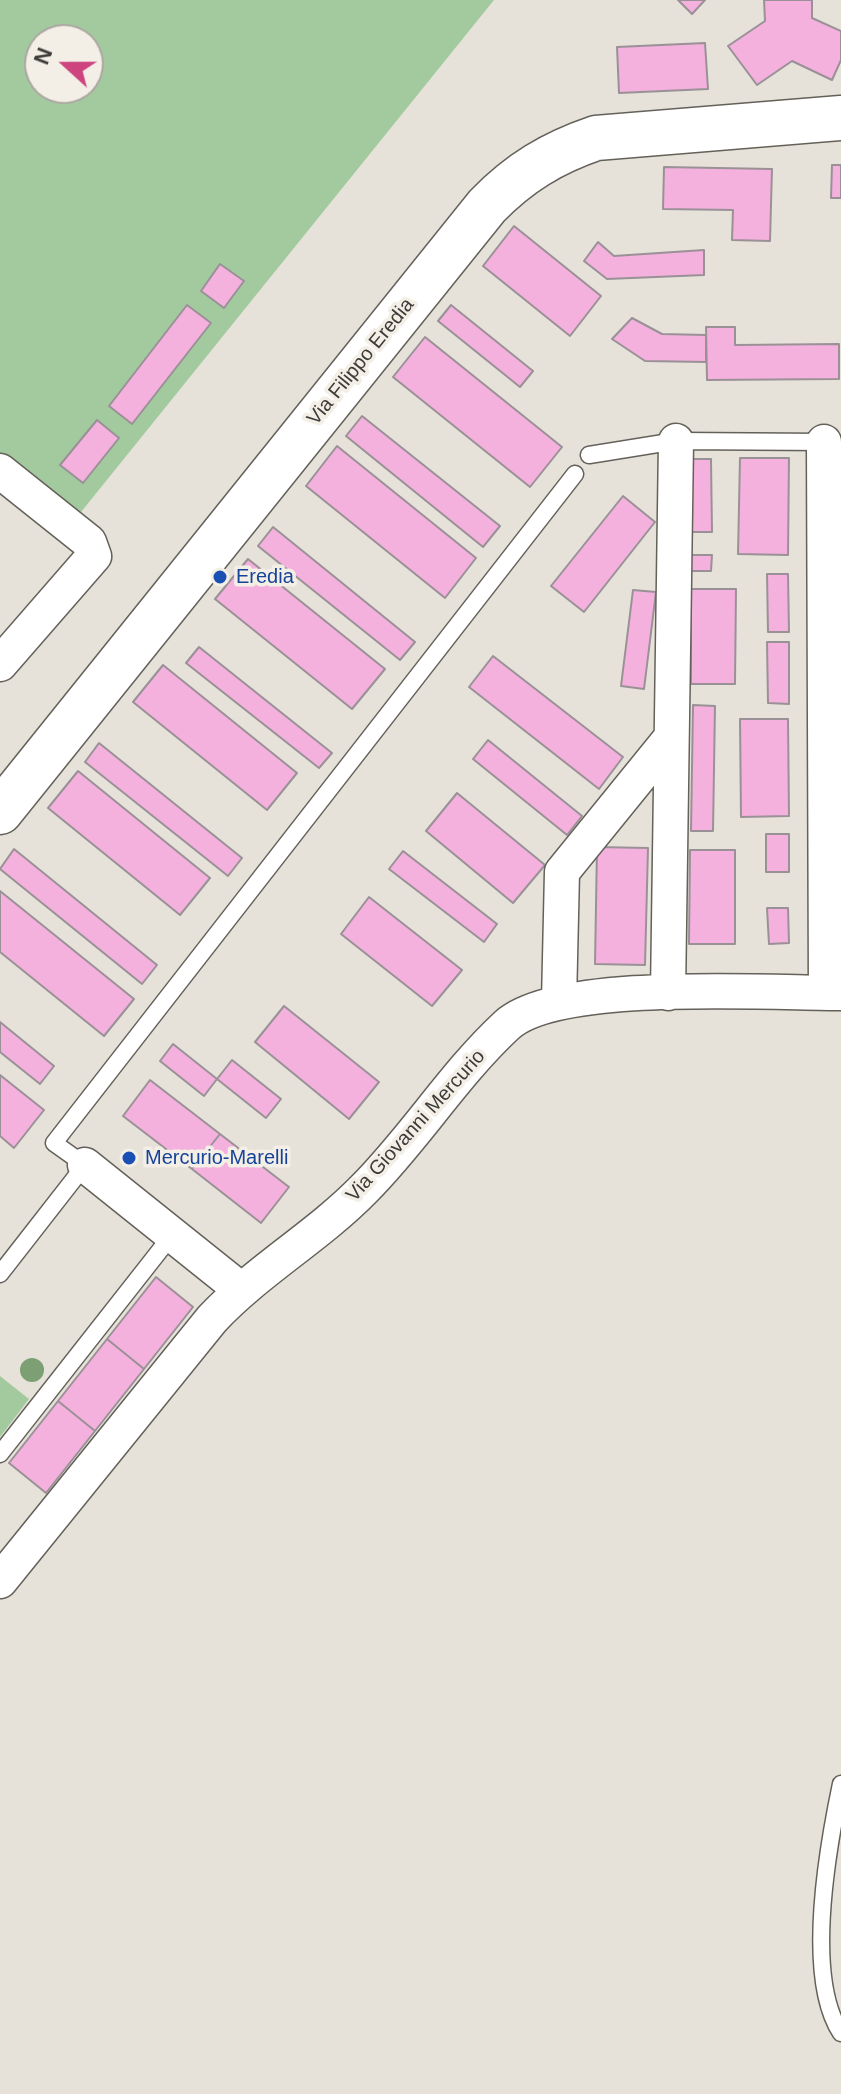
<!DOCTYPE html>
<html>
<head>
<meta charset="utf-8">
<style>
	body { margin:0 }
	#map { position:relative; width:841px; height:2094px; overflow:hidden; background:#e6e2d9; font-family:Arial,sans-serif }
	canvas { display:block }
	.north { position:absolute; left:24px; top:24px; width:80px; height:80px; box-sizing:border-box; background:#f3efe6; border:2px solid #aba7a1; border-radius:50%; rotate:291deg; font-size:22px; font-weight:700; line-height:32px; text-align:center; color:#3e3c39 }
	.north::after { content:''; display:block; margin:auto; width:28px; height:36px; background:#cd447f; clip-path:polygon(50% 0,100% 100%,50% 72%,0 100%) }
</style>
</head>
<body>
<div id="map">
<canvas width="841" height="2094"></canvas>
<div class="north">N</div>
</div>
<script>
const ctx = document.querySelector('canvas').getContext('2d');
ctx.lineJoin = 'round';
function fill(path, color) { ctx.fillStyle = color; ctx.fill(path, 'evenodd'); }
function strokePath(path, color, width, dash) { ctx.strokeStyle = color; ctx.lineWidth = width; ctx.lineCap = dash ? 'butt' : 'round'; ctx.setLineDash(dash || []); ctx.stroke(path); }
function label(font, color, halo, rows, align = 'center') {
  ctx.font = font + ' Arial,sans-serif'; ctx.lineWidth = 7; ctx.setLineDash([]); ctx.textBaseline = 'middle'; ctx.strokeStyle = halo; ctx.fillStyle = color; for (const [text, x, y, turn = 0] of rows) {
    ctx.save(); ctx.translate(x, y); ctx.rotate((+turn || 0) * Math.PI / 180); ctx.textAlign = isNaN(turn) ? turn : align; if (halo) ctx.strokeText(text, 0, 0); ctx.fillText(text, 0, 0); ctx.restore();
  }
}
fill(new Path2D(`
	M0,0H494L77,517L0,454ZM40,40H88V88H40Z
	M0,1376L29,1399L0,1437Z`), '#a3ca9e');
const building = new Path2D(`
	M678,0H705L692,14Z
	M764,0H812V18L841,31V60L832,80L792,61L757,85L728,46L765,21Z
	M705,43L708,89L619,93L617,47Z
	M832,165H841V198H831Z
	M664,167L772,169L770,241L732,240L733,210L663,209Z
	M514,226L601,296L570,336L483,266Z
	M598,242L614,256L704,250V275L607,279L584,261Z
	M220,264L244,281L224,308L201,291Z
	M187,305L211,323L132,424L109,406Z
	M451,305L533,371L520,387L438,321Z
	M632,318L662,334L706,335V362L645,361L612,339Z
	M706,327H735V345L839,344V379L707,380Z
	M425,337L562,447L530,487L393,377Z
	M362,416L500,526L483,547L346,436Z
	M97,420L119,438L83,483L60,465Z
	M337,446L476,558L445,598L306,486Z
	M740,458H789L788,555L738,554Z
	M691,459H711L712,532H692Z
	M623,496L655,522L584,612L551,586Z
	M273,527L415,642L400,660L258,546Z
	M691,555H712L711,571H691Z
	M248,559L385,669L352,709L215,599Z
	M767,574H788L789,632H768Z
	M691,589H736L735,684H691Z
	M633,590L656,592L644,689L621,686Z
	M767,642H789V704L768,703Z
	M199,647L332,753L319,768L186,663Z
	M493,656L623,757L599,789L469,687Z
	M163,665L297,773L267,810L133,702Z
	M693,705L715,706L713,831H691Z
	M740,719H788L789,816L741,817Z
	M488,740L582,816L567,835L473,759Z
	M99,743L242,858L228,876L85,762Z
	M78,771L210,878L180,915L48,808Z
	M457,793L545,865L513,903L426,831Z
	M766,834H789V872H766Z
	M597,847L648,848L645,965L595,964Z
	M14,849L157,965L142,984L0,869Z
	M690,850H735V944H689Z
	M403,851L497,924L484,942L389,869Z
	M0,891L134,999L104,1036L0,952Z
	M369,897L462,970L432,1006L341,934Z
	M767,908H788L789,943L769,944Z
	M284,1006L379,1082L349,1119L255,1042Z
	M0,1022L54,1066L40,1084L0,1052Z
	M173,1044L217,1079L204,1096L160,1061Z
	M232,1060L281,1099L266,1118L217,1079Z
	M0,1075L44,1110L14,1148L0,1136Z
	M150,1080L220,1134L192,1169L123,1116Z
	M220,1134L289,1187L261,1223L192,1169Z
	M156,1277L193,1307L144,1369L107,1339Z
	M107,1339L144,1369L95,1431L58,1401Z
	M58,1401L95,1431L46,1493L9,1463Z`);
fill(building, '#f4b1dd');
strokePath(building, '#9a9197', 2);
const service = new Path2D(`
	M589,455L676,441L827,442
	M0,1274L85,1165L54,1143L575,474
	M0,1454L172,1235
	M841,1784C828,1846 804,1977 841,2033`);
const minor = new Path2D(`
	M824,442L826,993
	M0,471L89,542L94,556L0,664
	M668,993L676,441
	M559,1002L562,872L670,739
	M85,1165L240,1289
	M0,1581L212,1319C258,1270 317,1237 364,1189C415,1138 454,1074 507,1025C558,979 769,993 841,993`);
const secondary = new Path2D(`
	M0,812L487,206C519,173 552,153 596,138L841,118`);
strokePath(service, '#64615a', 19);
strokePath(minor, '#64615a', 37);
strokePath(secondary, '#64615a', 47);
strokePath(service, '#fff', 16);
strokePath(minor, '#fff', 34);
strokePath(secondary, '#fff', 44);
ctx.fillStyle = '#7c9f73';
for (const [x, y] of [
	[32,1370]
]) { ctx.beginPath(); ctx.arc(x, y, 12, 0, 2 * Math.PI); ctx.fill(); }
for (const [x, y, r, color] of [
	[220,577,8,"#1a4fb4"],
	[129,1158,8,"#1a4fb4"]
]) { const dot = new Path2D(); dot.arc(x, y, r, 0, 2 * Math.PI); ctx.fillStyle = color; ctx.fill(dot); strokePath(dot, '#f3efe6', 3); }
label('20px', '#3e3c39', '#f3efe6', [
	["Via Filippo Eredia",361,362,-51],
	["Via Giovanni Mercurio",416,1126,-48]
]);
label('20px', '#164399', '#f3efe6', [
	["Eredia",236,577],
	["Mercurio-Marelli",145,1158]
], 'left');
</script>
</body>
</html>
